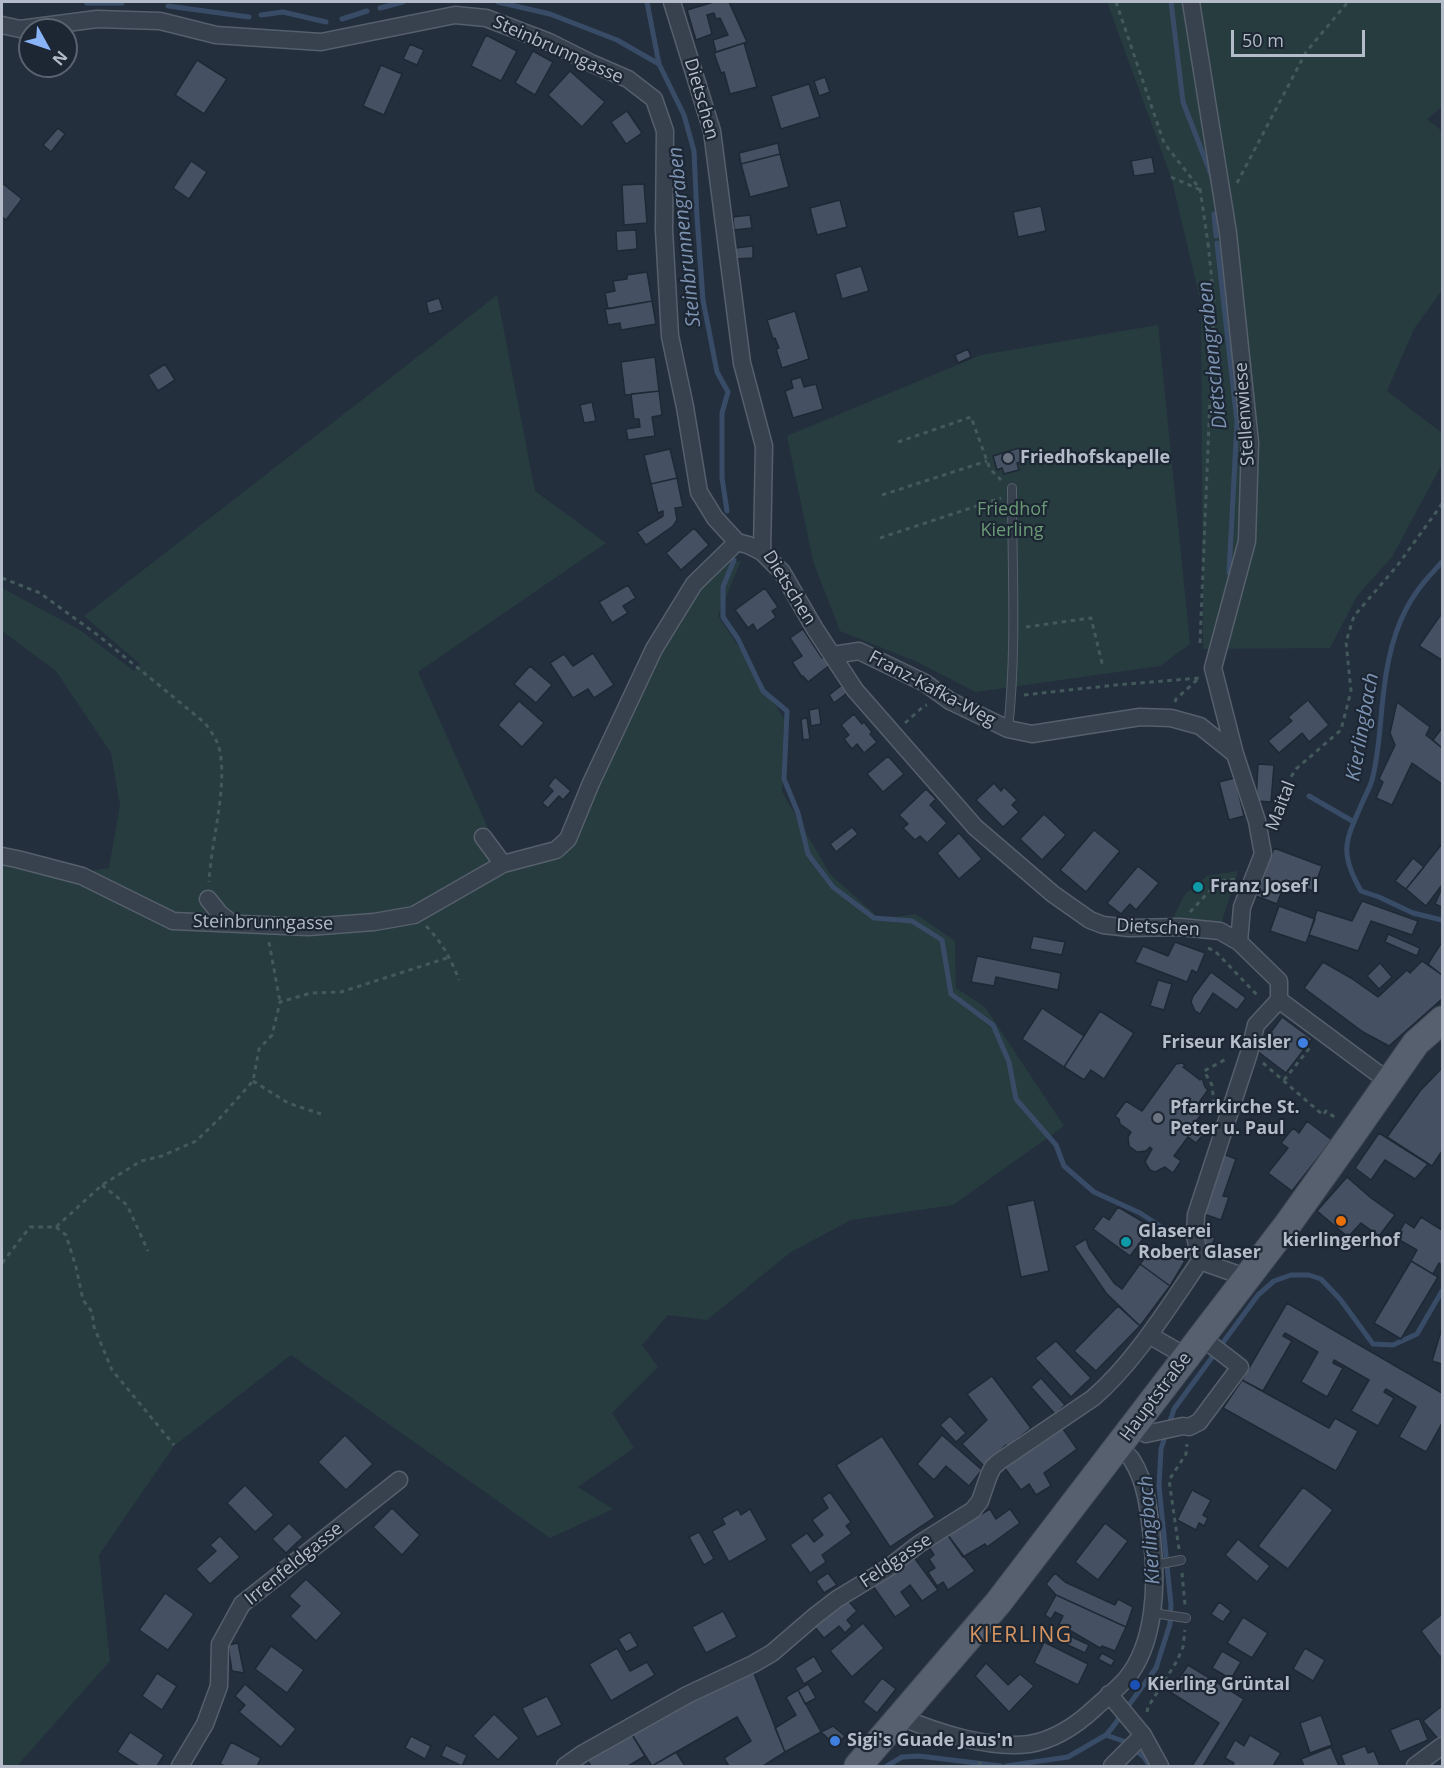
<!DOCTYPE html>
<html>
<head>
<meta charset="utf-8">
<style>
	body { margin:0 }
	#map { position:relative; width:1444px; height:1768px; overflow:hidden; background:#242f3e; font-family:"Open Sans",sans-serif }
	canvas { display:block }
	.frame { position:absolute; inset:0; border:3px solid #b4bcc9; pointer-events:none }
	.north { position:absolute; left:18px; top:18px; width:60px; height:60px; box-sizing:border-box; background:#1d2633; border:2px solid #59626f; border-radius:50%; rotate:130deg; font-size:16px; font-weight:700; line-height:24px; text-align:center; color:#b4bcc9 }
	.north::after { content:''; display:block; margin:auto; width:21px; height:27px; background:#8ab4f8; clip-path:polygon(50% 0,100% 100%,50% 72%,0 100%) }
	.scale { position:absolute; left:1231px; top:30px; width:134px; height:27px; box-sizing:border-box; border:3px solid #b4bcc9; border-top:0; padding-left:8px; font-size:18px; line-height:21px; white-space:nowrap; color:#b4bcc9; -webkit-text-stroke:4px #1d2633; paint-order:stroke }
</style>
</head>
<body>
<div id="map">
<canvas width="1444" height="1768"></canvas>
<div class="frame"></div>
<div class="north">N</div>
<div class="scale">50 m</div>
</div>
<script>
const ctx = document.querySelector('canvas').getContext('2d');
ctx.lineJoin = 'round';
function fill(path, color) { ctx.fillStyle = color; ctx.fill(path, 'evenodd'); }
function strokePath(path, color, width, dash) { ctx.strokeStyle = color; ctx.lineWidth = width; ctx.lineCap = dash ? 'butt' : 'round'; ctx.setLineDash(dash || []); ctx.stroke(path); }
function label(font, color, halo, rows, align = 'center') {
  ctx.font = font + ' "Open Sans",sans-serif'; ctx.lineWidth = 4.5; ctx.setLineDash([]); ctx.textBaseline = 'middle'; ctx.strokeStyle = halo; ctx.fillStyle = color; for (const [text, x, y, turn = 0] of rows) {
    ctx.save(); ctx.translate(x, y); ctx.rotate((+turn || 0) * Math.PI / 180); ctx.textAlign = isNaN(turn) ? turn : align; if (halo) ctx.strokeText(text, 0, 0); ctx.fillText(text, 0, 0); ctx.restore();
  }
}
fill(new Path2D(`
	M1107,2H1442V107L1427,119L1442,131V290L1414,329L1387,391L1442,433V464L1392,557L1357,596L1330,648L1203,649L1201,303L1171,177Z
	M497,295L535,491L606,543L418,672L501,857L578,840L593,784L658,651L698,586L720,565L741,561L718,616L752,666L784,719L782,792L830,874L880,919L916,914L955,941L956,988L985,1007L1064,1126L953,1205L851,1220L791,1252L707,1320L668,1315L642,1345L658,1367L612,1413L634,1448L578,1487L613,1509L550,1538L291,1355L174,1446L99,1555L110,1661L17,1766H2V861L84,872L109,868L120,805L111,753L56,671L2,631V588L80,630L134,671L140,664L84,616Z
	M1158,325L1190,644L1160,666L976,692L917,662L840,631L813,561L787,436L981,355Z
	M1238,871L1221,924L1173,918L1185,894L1207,876Z`), '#263c3f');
strokePath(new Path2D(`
	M498,2L550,14L617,40L659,64L684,115L694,151L697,217L703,300L717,372L728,392L722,413V478L727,511
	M647,2L659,64
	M1171,2L1183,102L1212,177
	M87,3H122
	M168,6L249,17
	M380,8L403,2
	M261,15L283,12L326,22
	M342,19L367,11
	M1214,214L1216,236
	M1217,243L1237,422L1229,573
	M734,560L723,587V617L738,639L763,691L787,711L784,779L798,813L808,854L833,887L874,918L912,921L942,940L951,994L993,1025L1009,1062L1016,1099L1056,1145L1064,1166L1094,1192L1140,1213L1169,1232
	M1442,562C1434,571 1425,580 1418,590C1397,618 1388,654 1384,689C1380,718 1380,750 1372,780C1370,787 1366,794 1363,801C1346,840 1338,851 1361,891L1379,897L1413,913L1442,920
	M1309,796L1354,822
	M1106,1735L1123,1741
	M1139,1753L1144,1757L1150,1766
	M887,1766L902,1757L919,1756L1001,1766
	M1006,1766L1068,1757L1106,1735L1112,1728L1156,1668L1170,1624L1171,1605L1159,1486L1161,1449L1174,1409L1258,1295L1274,1281L1291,1275H1309L1321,1279L1340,1299L1373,1344L1393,1345L1417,1334L1442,1291`), '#394c67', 5);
const building = new Path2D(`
	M714,2H729L747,42L716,52L713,40L728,35L720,18L716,19L714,13L707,15L712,34L696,40L687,10Z
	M486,35L517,51L501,81L471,66Z
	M744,43L757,87L730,94L724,72L721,73L714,53Z
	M410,44L424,50L417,65L403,59Z
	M533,51L553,62L535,95L515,83Z
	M197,60L227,79L204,114L175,95Z
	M381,65L402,74L384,115L363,106Z
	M570,71L605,102L582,127L548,95Z
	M825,77L830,92L819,96L814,81Z
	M809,84L820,117L781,129L771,96Z
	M627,111L642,133L626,144L611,122Z
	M58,128L65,134L51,152L43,145Z
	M778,143L780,154L741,164L739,153Z
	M780,154L789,187L750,197L741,164Z
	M1152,157L1155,173L1134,176L1131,161Z
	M191,161L207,172L189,199L173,188Z
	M2,183L22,199L6,220L2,217Z
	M644,184L647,223L624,225L622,185Z
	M840,200L847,227L817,235L810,208Z
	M1041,206L1046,231L1018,237L1013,212Z
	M750,215L752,228L734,230L733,217Z
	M636,230L637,249L617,251L616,231Z
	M753,246V258L736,259L735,248Z
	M861,266L869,291L842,299L835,274Z
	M647,272L652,301L608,309L605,293L615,291L613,281L627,279V275Z
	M439,298L443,310L429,314L426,302Z
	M652,301L656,324L621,330L620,323L608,325L605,309Z
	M795,311L809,359L782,368L776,349L779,348L775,338L773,339L767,320Z
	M968,349L971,357L958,363L955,355Z
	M655,357L659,391L625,395L621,362Z
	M165,364L175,380L158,391L148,375Z
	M801,377L804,387L816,384L823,409L793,418L785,391L793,388L791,380Z
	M659,391L662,415L652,417L655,436L628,440L626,429L640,427L639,419H634L631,394Z
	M592,402L596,421L584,423L580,405Z
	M1019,448L1024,461L1017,463L1019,470L1004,474L1002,468L997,470L993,456Z
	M670,449L677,478L651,484L644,455Z
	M677,478L683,507L675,508L677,520L673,526L646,545L637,532L663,516V511L658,513L651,484Z
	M694,528L709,545L681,570L666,553Z
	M628,585L636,598L623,606L628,613L612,623L599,602Z
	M765,588L778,607L772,611L776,617L757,631L753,624L748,628L735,610Z
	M1442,613V660L1419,646Z
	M803,629L822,658L824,657L830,665L808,682L803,676L802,677L792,662L802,656L790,638Z
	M593,653L614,685L594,698L588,689L573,698L550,663L564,654L573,666Z
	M530,666L552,685L536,703L514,684Z
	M842,685L847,693L834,703L829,695Z
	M1308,700L1329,725L1309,742L1302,733L1279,753L1268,741L1292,721L1288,717Z
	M519,701L544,723L522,747L498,725Z
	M1397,702L1430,727L1426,735L1442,748V784L1412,763L1392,805L1376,798L1383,782L1379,779L1395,745L1390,733Z
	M819,708L821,724L811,726L809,710Z
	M854,714L862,724L864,722L872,732L870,734L877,742L864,753L857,744L852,749L844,739L849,735L841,725Z
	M807,718L810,739L803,740L801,719Z
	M1442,728V748L1433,740Z
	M888,756L904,774L883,792L867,774Z
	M1258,764L1274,765L1271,802L1256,801Z
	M555,777L571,791L563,800L559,796L548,808L542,803L553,791L548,786Z
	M1235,778L1244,816L1229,820L1219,782Z
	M994,783L1001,791L1004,787L1017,800L1012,805L1019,812L1003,827L976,800Z
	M926,789L936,799L930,805L947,823L927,843L920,836L915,840L903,828L908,824L899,815Z
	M1044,814L1066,835L1042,860L1020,839Z
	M852,827L858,834L836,852L830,844Z
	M1094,830L1120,851L1086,892L1060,870Z
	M959,833L982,859L959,879L937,853Z
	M1442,844V885L1426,906L1406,889Z
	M1274,848L1322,866L1313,891L1286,880L1277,904L1256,896Z
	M1413,858L1424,867L1406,889L1395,881Z
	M1138,866L1159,883L1136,910L1130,904L1121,914L1107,903Z
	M1442,888V907L1435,904Z
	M1362,901L1418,921L1412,935L1371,921L1358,951L1309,935L1317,910L1352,921Z
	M1279,906L1315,919L1306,943L1270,931Z
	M1388,934L1420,948L1417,956L1385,942Z
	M1033,936L1065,942L1062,955L1030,949Z
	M1175,942L1205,953L1197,973L1192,970L1187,982L1135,962L1143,946L1168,956Z
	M1442,942V975L1428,964Z
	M977,956L1061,973L1058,990L996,977L994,986L971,982Z
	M1422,961L1442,975V999L1389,1046L1363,1032L1304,988L1323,962L1351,978L1378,997L1407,970L1410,973Z
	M1380,963L1392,977L1379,989L1367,976Z
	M1211,972L1246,998L1237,1010L1213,993L1200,1014L1195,1011L1191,1002L1193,996Z
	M1158,980L1172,984L1164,1010L1150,1006Z
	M1042,1008L1084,1036L1064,1067L1022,1039Z
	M1100,1011L1134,1033L1104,1079L1091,1070L1084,1080L1064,1067Z
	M1282,1017L1312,1039L1286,1073L1257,1051Z
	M1182,1063L1185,1065L1183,1067L1200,1080L1202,1078L1205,1087L1208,1090L1200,1101L1207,1107L1197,1120L1209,1128L1196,1143L1188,1137L1174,1156L1181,1161L1173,1173L1165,1167L1155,1172L1150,1170L1145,1162L1152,1149L1150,1147L1146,1151L1137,1152L1129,1146L1128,1137L1131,1132L1120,1124L1119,1119L1115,1116L1126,1101L1142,1111L1176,1064Z
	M1442,1068V1151L1432,1166L1387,1137L1420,1091Z
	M1307,1121L1332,1140L1292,1191L1268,1173L1288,1148L1281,1143L1293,1128L1299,1133Z
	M1379,1133L1428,1164L1415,1179L1385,1160L1371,1180L1355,1168Z
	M1221,1153L1236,1159L1223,1196L1229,1197L1221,1220L1201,1213Z
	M1347,1177L1371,1198L1395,1215L1379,1236L1361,1223L1348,1237L1317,1211Z
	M1034,1200L1049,1271L1021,1277L1007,1206Z
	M1118,1207L1152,1227L1130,1256L1093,1229L1103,1216L1109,1220Z
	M1421,1217L1442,1230V1266L1439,1263L1433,1274L1411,1261L1417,1250L1396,1238L1405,1222L1414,1228Z
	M1204,1233L1215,1238L1210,1248L1201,1243L1200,1240Z
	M1086,1239L1089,1248L1115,1284L1122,1289L1140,1264L1170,1286L1140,1326L1106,1293L1074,1246Z
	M1155,1245L1161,1250L1165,1249L1185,1261L1170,1286L1140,1264Z
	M1411,1261L1438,1277L1401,1339L1374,1323Z
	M1287,1303L1442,1393V1423L1426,1452L1399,1437L1416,1407L1386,1389L1384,1392L1394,1398L1378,1426L1351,1411L1369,1380L1334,1360L1333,1363L1343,1368L1327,1397L1301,1382L1318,1352L1285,1333L1283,1336L1292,1341L1263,1391L1242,1380Z
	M1118,1306L1140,1326L1096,1371L1074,1351Z
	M1442,1328V1364L1432,1361Z
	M1056,1341L1091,1378L1071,1397L1035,1358Z
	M992,1376L1031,1428L1007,1447L1006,1445L984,1466L962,1444L987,1420L967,1394Z
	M1041,1378L1065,1405L1055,1414L1031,1387Z
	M1242,1380L1329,1428L1335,1418L1358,1431L1336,1471L1223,1408Z
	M950,1416L966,1433L956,1442L940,1425Z
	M1061,1426L1077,1449L1044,1473L1051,1486L1036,1495L1029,1484L1021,1490L1004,1467Z
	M345,1435L373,1464L346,1490L318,1462Z
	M942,1435L982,1470L969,1486L946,1466L934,1480L917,1464Z
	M882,1436L935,1517L890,1547L836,1465Z
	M245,1485L274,1515L255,1532L227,1503Z
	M1303,1487L1333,1510L1288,1569L1258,1546Z
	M1192,1490L1211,1500L1203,1515L1208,1518L1204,1526L1199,1523L1196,1530L1177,1520Z
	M830,1492L851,1522L846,1526L852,1533L822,1555L826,1562L810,1573L790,1545L807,1533L814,1542L823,1535L812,1520L828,1508L822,1498Z
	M392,1508L420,1535L402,1555L373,1527Z
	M738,1509L741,1515L750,1509L767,1540L729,1562L712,1531L725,1524L722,1518Z
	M990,1509L996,1519L1010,1509L1020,1523L987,1547L985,1544L963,1557L947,1534Z
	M289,1523L303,1537L286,1553L272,1539Z
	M1105,1523L1128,1541L1098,1580L1075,1562Z
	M699,1532L714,1559L704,1565L689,1537Z
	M947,1534L975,1571L948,1590L943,1582L937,1586L928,1572L935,1568L929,1559L934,1555L929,1547Z
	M220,1536L240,1557L210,1584L196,1569L216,1551L210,1545Z
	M1238,1539L1270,1566L1257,1582L1225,1555Z
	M913,1556L938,1590L922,1601L910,1585L901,1592L911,1606L895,1617L873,1586Z
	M828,1573L837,1585L824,1593L816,1581Z
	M1055,1573L1065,1582L1115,1605L1118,1599L1133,1607L1126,1627L1056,1595L1046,1584Z
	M306,1579L342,1613L316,1641L290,1616L300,1606L289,1596Z
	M165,1593L194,1614L168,1650L139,1630Z
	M1056,1595L1126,1627L1115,1651L1102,1646L1100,1648L1059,1624L1063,1616L1055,1612L1051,1619L1045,1615Z
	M846,1598L857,1611L847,1620L852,1626L845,1633L839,1626L824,1638L813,1625Z
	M1219,1602L1231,1611L1223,1622L1211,1614Z
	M723,1611L737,1637L706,1653L692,1627Z
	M1442,1614V1655L1440,1657L1421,1631Z
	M1243,1617L1268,1633L1252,1658L1227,1643Z
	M863,1623L884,1648L852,1677L830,1651Z
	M630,1632L638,1646L626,1652L618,1639Z
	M1070,1636L1089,1645L1085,1653L1066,1644Z
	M1044,1642L1088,1664L1078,1685L1034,1663Z
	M238,1643L244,1673L232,1671L228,1645Z
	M271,1646L304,1670L287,1693L255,1669Z
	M617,1648L630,1671L647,1662L655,1675L611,1701L589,1664Z
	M1305,1648L1325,1660L1313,1681L1293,1669Z
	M1222,1651L1241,1662L1231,1679L1212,1668Z
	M1102,1653L1115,1660L1111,1666L1098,1659Z
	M814,1656L823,1672L804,1684L795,1668Z
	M986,1663L1008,1685L1020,1674L1034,1686L1009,1712L975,1676Z
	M1188,1665L1244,1699L1203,1766H1192L1219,1723L1170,1692Z
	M753,1671L785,1752L763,1766H729L724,1758L751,1741L737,1717L652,1766L631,1733L693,1697Z
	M157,1673L177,1686L162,1710L142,1696Z
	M882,1678L896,1689L877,1713L863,1702Z
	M245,1684L296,1729L281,1747L239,1712L245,1705L235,1696Z
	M808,1684L816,1698L805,1704L798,1690Z
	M798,1690L821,1732L785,1752L775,1728L796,1715L786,1697Z
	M547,1696L562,1725L537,1737L522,1708Z
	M1442,1706V1737L1439,1740L1423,1721Z
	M494,1714L519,1738L498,1760L473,1736Z
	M1321,1715L1332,1745L1310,1753L1300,1723Z
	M1419,1718L1428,1740L1400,1752L1390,1730Z
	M833,1726L845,1736L836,1746L821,1732Z
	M130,1732L164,1755L157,1766H139L117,1752Z
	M631,1733L645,1756L628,1766H591L587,1760Z
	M1250,1735L1281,1753L1273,1766H1232L1234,1763L1225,1758L1235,1740L1244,1746Z
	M411,1736L431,1746L425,1759L405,1748Z
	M231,1742L261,1758L257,1766H225L220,1764Z
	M446,1745L467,1755L462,1766L441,1756Z
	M1365,1746L1368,1753L1374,1751L1380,1766H1345L1341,1755Z
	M1331,1747L1339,1766H1304L1301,1759Z
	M676,1752L685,1766H652Z`);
fill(building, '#455162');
strokePath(building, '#1f2835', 1.5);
const service = new Path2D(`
	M1008,729C1017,649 1012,569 1012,488
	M1155,1565L1181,1560
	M1153,1613L1186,1618`);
const minor = new Path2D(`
	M672,2L712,131L742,363L764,446L762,552
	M1191,2L1228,233L1250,443L1247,541L1213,668L1235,754L1257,821L1263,854L1242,907L1239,942
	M2,25L20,29L97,19L160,21L216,35L321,42L455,15L486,18L549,42L591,63L628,79L654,99L665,131L664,230L670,336L685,407L699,492L715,518L737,542L748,545L762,552L782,572L815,629L855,690L975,827L1053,894L1090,920L1103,925L1129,928L1180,927L1220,931L1239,942L1279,981V1000
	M833,655L859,651L925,683L950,701L1008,729L1032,734L1140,717L1171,718L1200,726L1235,754
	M483,837L503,864
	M2,856L17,859L82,876L173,921L308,927L374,922L414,915L503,864L556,850L568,839L591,783L654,649L694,584L737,542
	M208,899L220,914L232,923
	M1279,1000L1388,1081
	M1200,1261L1195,1235L1196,1215L1249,1053L1256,1025L1279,1000
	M1200,1261L1248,1278
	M1149,1335L1187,1357
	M1134,1426L1146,1434L1183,1426L1189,1427L1199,1422L1240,1367L1201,1337
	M1109,1694L1143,1735L1160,1766
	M901,1717C938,1733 989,1749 1029,1744C1055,1740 1078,1724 1096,1707C1106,1698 1117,1689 1126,1679C1156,1643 1157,1583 1152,1539C1149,1512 1147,1484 1132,1460C1129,1455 1123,1452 1119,1448
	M180,1766L205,1724L219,1686L220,1644L242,1604L399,1480
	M565,1766L582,1754L687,1695L753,1664L772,1653L815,1616L837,1599L888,1568L919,1544L973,1510L980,1501L989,1475L993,1467L1000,1461L1093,1398C1135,1362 1169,1306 1200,1261
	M1112,1766L1143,1735
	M1415,1766L1442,1746`);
const primary = new Path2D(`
	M858,1766L998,1603L1288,1224L1353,1133L1416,1043L1442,1020`);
strokePath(service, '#565f6c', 10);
strokePath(minor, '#565f6c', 19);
strokePath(primary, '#414a57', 29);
strokePath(new Path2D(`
	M1116,2L1164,143L1200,189L1208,243
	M1171,177L1203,191
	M1237,183L1306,52L1348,2
	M898,442L971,417L990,469L1001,480
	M882,495L987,461
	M880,538L1001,498
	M2,578L40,593L99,636L205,723C211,732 218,740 220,752C227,790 211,842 209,882
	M1026,627L1091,618L1103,667
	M1200,643L1214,301L1208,243L1211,242
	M1024,695L1115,685L1199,678
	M1175,702L1176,699L1198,679
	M905,723L924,706L927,705
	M1274,818L1284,788L1296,769L1341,730L1351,691L1346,642L1354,616L1397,566L1442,504
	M1190,912L1219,881L1236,879
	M426,926C442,942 451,959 459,980
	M269,942L280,1002
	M1208,948L1215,951L1259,997
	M1263,1063L1323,1115L1326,1111L1337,1119
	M1284,1080L1312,1045
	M253,1081L288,1103L321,1114
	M1214,1104L1212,1085L1204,1071L1228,1058
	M102,1185L127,1205L148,1251
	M56,1227L66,1235L76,1267L83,1300L92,1312L94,1327L112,1370L174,1445
	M2,1263L30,1227H56L102,1185L141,1161L162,1156L196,1141L221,1117L253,1081L259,1049L272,1035L280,1002L311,993L341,992L450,957
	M1179,1549L1169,1480L1186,1454L1187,1444
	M1182,1573L1185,1605
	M1147,1712L1148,1707L1177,1661L1183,1647L1185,1630
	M979,1766L981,1758`), '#44595c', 3, [4.5, 4.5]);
strokePath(service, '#38414e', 8);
strokePath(minor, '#38414e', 16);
strokePath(primary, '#56606e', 27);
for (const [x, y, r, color] of [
	[1008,458,6,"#6b7280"],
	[1198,887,6,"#0f9aa8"],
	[1303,1043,6,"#3f7fe0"],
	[1158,1118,6,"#6b7280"],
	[1341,1221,6,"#e8710a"],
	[1126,1242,6,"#0f9aa8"],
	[1135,1685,6,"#1a4fb4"],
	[835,1741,6,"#3f7fe0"]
]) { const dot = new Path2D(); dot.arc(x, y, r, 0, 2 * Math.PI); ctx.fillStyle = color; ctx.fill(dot); strokePath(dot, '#1d2633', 2); }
label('18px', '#b4bcc9', '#1d2633', [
	["Steinbrunngasse",558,50,24],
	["Dietschen",701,99,74],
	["Stellenwiese",1245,414,-94],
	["Dietschen",789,588,58],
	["Franz-Kafka-Weg",932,689,28],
	["Maital",1281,806,-69],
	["Steinbrunngasse",263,923,1],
	["Dietschen",1158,928,3],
	["Hauptstraße",1156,1397,-53],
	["Feldgasse",896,1561,-34],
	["Irrenfeldgasse",294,1564,-39]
]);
label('bold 18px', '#b4bcc9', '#1d2633', [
	["Friedhofskapelle",1020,458],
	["Franz Josef I",1210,887],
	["Friseur Kaisler",1291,1043,"right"],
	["Pfarrkirche St.",1170,1108],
	["Peter u. Paul",1170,1129],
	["Glaserei",1138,1232],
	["Robert Glaser",1138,1253],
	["kierlingerhof",1341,1241,"center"],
	["Kierling Grüntal",1147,1685],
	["Sigi's Guade Jaus'n",847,1741]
], 'left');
label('18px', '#6b9a76', '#1d2633', [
	["Friedhof",1012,510],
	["Kierling",1012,531]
]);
label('italic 20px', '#7c92b1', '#1d2633', [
	["Steinbrunnengraben",685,237,-96],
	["Dietschengraben",1213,355,-96],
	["Kierlingbach",1363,727,-80],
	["Kierlingbach",1150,1530,-94]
]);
ctx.letterSpacing = '1.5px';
label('21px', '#d59563', '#1d2633', [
	["KIERLING",1021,1636]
]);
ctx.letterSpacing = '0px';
</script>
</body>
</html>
